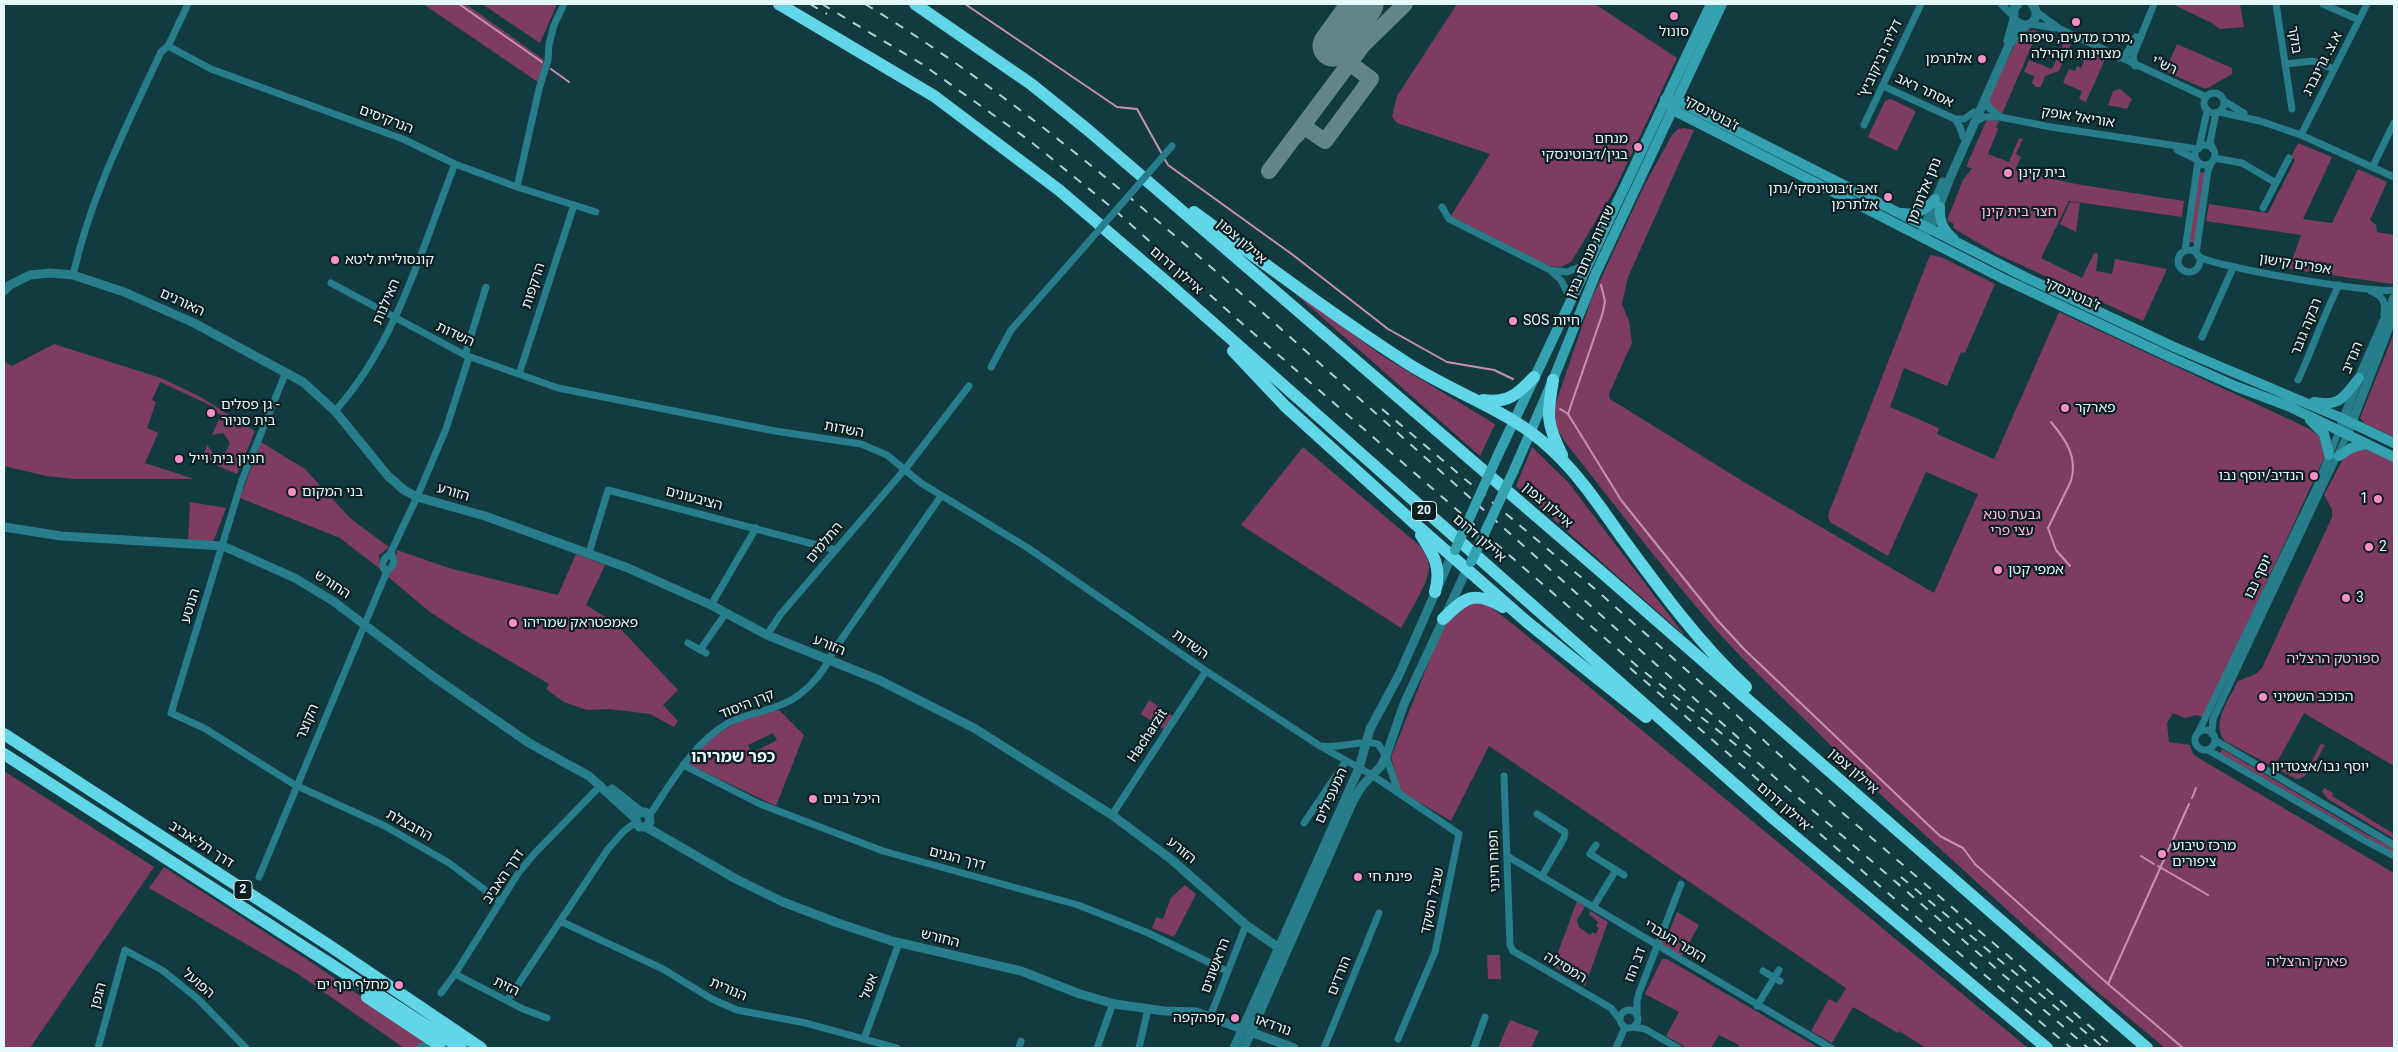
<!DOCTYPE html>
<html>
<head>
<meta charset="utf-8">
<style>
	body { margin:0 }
	#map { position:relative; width:2398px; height:1052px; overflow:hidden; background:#113b41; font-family:Roboto,sans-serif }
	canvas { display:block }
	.frame { position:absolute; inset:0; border:5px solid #e3f9fc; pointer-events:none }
</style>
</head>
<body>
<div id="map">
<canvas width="2398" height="1052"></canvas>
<div class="frame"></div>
</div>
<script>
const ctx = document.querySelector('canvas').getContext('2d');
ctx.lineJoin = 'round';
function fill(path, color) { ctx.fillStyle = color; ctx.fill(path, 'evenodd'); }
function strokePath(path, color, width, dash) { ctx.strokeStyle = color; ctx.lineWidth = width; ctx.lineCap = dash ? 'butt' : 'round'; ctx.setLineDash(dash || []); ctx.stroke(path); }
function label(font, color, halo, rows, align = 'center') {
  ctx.font = font + ' Roboto,"Noto Sans Hebrew",sans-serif'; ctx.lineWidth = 4.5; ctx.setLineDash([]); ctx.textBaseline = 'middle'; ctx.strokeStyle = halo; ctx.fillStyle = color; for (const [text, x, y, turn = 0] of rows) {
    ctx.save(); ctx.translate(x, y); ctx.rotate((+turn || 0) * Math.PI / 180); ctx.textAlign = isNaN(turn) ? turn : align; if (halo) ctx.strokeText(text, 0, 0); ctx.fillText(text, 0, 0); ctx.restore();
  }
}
fill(new Path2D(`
	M423,4H466L544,60L538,82Z
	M482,4H557L540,43Z
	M1457,4H1595L1677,58L1615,189L1571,262L1561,267L1550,266L1449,219L1490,154L1397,123L1392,117L1397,96Z
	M2172,4H2240L2244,27L2220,29L2212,23Z
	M2032,30L2038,31L2002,114L1995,111L1989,103L1990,94L2021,33Z
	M2064,42L2071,44L2059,71L2045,76L2041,87H2036L2032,83L2034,76L2024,72L2029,60L2052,69Z
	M2177,44L2232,68V74L2208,88H2203L2165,71Z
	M2078,47L2105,59L2086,102L2079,99L2082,91L2063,83L2069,69L2075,71L2077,66L2081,68L2084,61L2081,59L2083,54L2076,51Z
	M2120,89L2132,99L2127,109L2108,105L2113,91Z
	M1891,99L1916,111L1897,151L1868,137L1885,101Z
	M1987,119L1999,121L1996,127L1998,129L1988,154L2009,162L2019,138L2023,139L2016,154L2021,157L2015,170L2020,172L2076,184L2184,201L2182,217L2069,201L2041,258L2082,278L2094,253L2098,254L2096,271L2112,274L2115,259L2167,269L2143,321L1997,254L1953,228L1954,224L1947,220L1963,180L1972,168L1966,167Z
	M1684,128L1694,130L1628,277L1622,304L1629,321L1632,343L1609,394L1610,399L1744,482L1934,593L1978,494L1926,472L1888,556L1830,522L1828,515L1930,255L1941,257L1995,284L1965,353L1961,352L1947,386L1904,368L1890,407L1939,428L1937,434L1994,459L2059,312L2310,429L2321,438L2324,458L2204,718L2197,715L2185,718L2173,713L2167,723L2169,742L2190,745L2193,754L2202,760L2394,873V1048H2165L2095,990L1857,773C1808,719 1751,672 1704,616C1656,560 1611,500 1565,442L1557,429L1553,411L1591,300L1644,186L1672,135L1678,129Z
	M2298,143L2332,157L2303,219L2332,223L2358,169L2387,182L2370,220L2376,225L2377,232L2394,235V282L2392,284L2289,269L2301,235L2206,221L2209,204L2268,213L2295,160L2291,157Z
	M2199,172L2205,173L2195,243L2189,242Z
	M2070,202L2080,203L2076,232L2060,224Z
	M1284,284L1384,357L1495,424L1480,456Z
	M2394,333V437L2364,423L2360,418Z
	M54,344L161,378L199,396L255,431L237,474L218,466V463L203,456L207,445L214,454L225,453L230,443L223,433L212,435L221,415L213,411L214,407L160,382L152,400L156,402L147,428L158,433L145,463L194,479H75L46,476L4,466V361L12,366Z
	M261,442L305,469L351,519L389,547L379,555L380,569L340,538L240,498Z
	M1303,447L1420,546C1424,552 1429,559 1429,567C1429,583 1409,613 1401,628L1241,525Z
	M1532,447L1568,482L1685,636L1516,486Z
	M2366,447L2394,460V766L2304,713L2276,764C2308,783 2305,772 2321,744L2325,745C2318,756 2310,779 2296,779L2225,741C2210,724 2230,698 2238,681L2256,674L2262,668L2332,517V509L2324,495L2345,455Z
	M190,502L226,508L214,540L208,542L188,540Z
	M397,550L449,568L558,595L576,554L605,565L586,605L615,623L678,690L663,705L678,721L674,727L650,714L609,709L587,710L564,702L546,689L549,684L462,633L430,612L387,576L396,559Z
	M1484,602L1514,625L2028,1048H1926L1899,1031L1898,1033L1853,1007L1832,1043L1811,1031L1829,999L1837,1003L1846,988L1489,746L1451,821L1400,791L1391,757L1445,621L1462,605Z
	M1149,700L1174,717L1165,730L1141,714Z
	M779,710L804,735L776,806L688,764C711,734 741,715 779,710ZM773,733L777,740L752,753L748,745Z
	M2222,749L2364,833L2394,848V853L2220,753Z
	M4,771L154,867L30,1048H4Z
	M2324,788L2333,793L2332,796L2394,834V839L2328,799L2322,792Z
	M164,867L305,958L427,1042L417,1048H404L298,974L149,888Z
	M1185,885L1196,894L1174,937L1152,928L1156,917L1163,919L1171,898Z
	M1577,901L1585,907L1577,920L1579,927L1590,935L1593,932L1596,934L1599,928L1596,926L1598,922L1589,914L1590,911L1608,922L1585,986L1553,966Z
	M1677,912L1699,925L1682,956L1661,943L1664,933L1668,934Z
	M1487,955H1500L1501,979H1488Z
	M1662,959H1667L1819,1048H1738L1739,1045L1719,1035L1711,1048H1687L1666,1036L1679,1012L1645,994Z
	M1510,1020L1539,1031L1531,1048H1498Z`), '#7e3c60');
strokePath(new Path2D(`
	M459,4L542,62
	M965,4L1117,107L1137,109L1162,154
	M551,69L569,82
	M1164,158L1168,165L1293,255L1388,329L1447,362L1494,370L1513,379
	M1560,409L1568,414L1621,500L1718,621L1745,650L1940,836L1963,848L1975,864L2108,984L2183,1048
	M1568,414L1603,312L1605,301L1601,285
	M2051,422C2066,440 2078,457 2071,481L2048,528L2056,550L2070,566
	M2192,798L2196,788
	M2141,856L2154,864
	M2158,866L2208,895
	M2108,984L2189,804`), '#c792b2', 2);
strokePath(new Path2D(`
	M1297,135L1303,126L1325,141L1371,79L1344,59L1333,46
	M1269,171L1363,45L1405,4`), '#63858a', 16);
strokePath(new Path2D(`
	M1333,46L1363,4`), '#63858a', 41);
strokePath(new Path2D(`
	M2001,4L2013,16
	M2276,4L2292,109
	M2323,4L2359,20
	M2037,12L2060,29L2206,97
	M2031,24L2054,28
	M168,46L211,69L403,139L455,164L517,187L596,212
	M2119,58L2125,56L2136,37
	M2285,64L2313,61L2334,69
	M2135,66L2133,56L2154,4
	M1883,86L1955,119H1964L1974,112
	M2204 103a10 10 0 1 1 20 0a10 10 0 1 1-20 0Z
	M1986,98L1989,108L1998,115
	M2224,101L2244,113
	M2219,112L2260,121L2301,135L2394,177
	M1955,119L1960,127L1963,137
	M1975,122L1984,117H2000L2051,127L2198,149
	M1864,125L1921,4
	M2301,135L2367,4
	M2195 155a10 10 0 1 1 20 0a10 10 0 1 1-20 0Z
	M2199,148L2207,111
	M2213,149L2210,142L2216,113
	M2177,150L2196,159
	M2214,158L2242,163L2276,183
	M2373,166L2394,123
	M517,187L539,89L548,60L549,44L554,25L564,4
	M1442,207L1449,219L1550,270L1567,272L1587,264
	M2263,208L2289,158
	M2178 261a11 11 0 1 1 22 0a11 11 0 1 1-22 0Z
	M2185,250L2198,162
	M2196,253L2208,171L2211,163
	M2198,256C2213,267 2374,294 2394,290
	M1552,272L1561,280L1571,300
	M73,275C91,195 127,125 161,52L168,46L188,4
	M331,283L465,355L558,388L775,431L861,444L887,455L921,483L1028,548L1206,671L1320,746L1372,775L1459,834L1435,952L1398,1039
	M2371,291C2383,296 2386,302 2384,315
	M2202,337L2233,268
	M465,355L486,287
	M991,367L1011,330L1085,246
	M286,372L242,480L171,713L204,728L295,785L385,826L449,863L501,902
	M519,374L574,205
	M2298,380C2313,348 2323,316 2339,285
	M335,411C396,344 422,248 455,164
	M589,553L608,490L836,550
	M390,554L417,497L446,429L469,357
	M392,554L394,562L391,568L385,571C380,564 384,556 392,554Z
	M711,605L756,528
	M767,635L780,615L906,468L969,386
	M688,643L706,653
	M700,650L726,613
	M2195 740a10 10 0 1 1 20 0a10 10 0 1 1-20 0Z
	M2198,733L2316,488L2339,431
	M2212,734L2213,719L2347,435
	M2215,740L2394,845
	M1322,746C1340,749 1361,739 1378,744L1386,756L1398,792
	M2208,750L2364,840L2394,856
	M683,765L760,804L883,851L1078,905L1146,932L1227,971
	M1504,776L1510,945L1513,951L1611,1008L1620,1020
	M1537,814L1565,832L1564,838L1542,876
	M1112,815L1206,671
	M649,816C672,782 692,744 728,723C743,715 759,713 775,707C802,699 823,675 834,650L941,496
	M1304,823L1346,761
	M1596,845L1590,854L1624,875
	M1507,856L1831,1048
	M259,877L387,571
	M1594,906L1616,870
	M560,921L663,969L712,999L737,1010L806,1023L897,1048
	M1763,971L1780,981
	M455,974L523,1009L547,1018
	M441,993L455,974L519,872L535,853L601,785
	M507,1001L608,849L624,831L635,823
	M1757,1006L1779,970
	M1620 1019a9 9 0 1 1 18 0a9 9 0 1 1-18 0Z
	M1637,1015V1001L1639,993L1681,884
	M1210,1017L1246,925
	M1633,1027L1645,1029L1678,1048
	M864,1039L899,943
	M98,1048L125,950L162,970L198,999L246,1048
	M1019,1048L1021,1041
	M1097,1048L1113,1003
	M1139,1048L1148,1009
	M1324,1048L1379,913
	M1474,1048L1485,1017
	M1616,1048L1625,1027`), '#277d8a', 7);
strokePath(new Path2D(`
	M2018,4L2014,8V19C2025,34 2045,18 2032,4
	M2008,41L2014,19
	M1922,232L1943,182
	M1925,234L1930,230L1950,178L2009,45L2020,30L2026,26
	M4,291L10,285L30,275L50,273L73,275L124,292L194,323L303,382L335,411L388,476L404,490L417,497L485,516L628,568L711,605L767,635L879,680L974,728L1112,815L1172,860L1246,925L1279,948L1283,956L1282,963
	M2339,431L2359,378L2394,298
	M2347,435L2394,314
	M4,527L61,536L223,546L295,578L333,601L431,675L529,743L589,776L625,809L635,818L639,827H646L650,822L649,816L645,812L639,813L635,818
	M612,789L641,812
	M646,827L736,879L783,902L838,923L892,941L1021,971L1080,994L1115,1004L1164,1011L1196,1012L1294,1048
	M421,1048C429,1045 436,1043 444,1048
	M1234,1048L1359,768L1370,729L1399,675L1452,555
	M1244,1048L1353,801L1362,786L1381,766L1386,756L1404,704L1467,569`), '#277d8a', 9);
strokePath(new Path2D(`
	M1665,99L1673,110L2004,279L2170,357L2235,386L2288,406L2394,457
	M1665,99L1678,101L2025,277L2174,347L2339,417L2394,443
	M1940,207C1939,221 1943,230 1954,239
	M1902,213C1917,215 1926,210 1935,199
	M2314,402C2340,407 2344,397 2359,378
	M2310,420L2324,434L2329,455
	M2339,456L2351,448L2366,444
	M1497,457L1711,4
	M1514,470L1553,380L1596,273L1722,4`), '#35a2b2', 10);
strokePath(new Path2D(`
	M779,4L934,96L1059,190L1169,284L1774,819L2047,1048
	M915,4L1031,84L1088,130L1599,570L2147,1048
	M1194,212C1264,263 1334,316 1407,363C1455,394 1510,410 1552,450C1580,476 1601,508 1623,539C1661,591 1699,643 1746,687
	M1233,351L1285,406L1413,522L1527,622L1646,717
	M1553,380C1547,415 1546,423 1562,455
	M1483,400C1507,404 1518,394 1534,377
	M1421,535C1434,555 1442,568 1435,592
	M1443,619C1465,597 1474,590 1503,607
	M4,734L330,946L481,1048
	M4,754L461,1048
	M367,997L439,1045`), '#60d6e8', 12);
strokePath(new Path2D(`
	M810,4L827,14
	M822,4L922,64L1030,141L1110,206L1237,319L1637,666L1750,756L2088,1048
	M865,4C1023,100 1161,222 1299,345C1450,479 1600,615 1751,749
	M1382,409L1595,589L1718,698L1837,808L2115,1048
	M1630,668L1882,888L2071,1048
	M1901,877L2104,1048`), '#b5cfd3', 2, [9, 9]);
strokePath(new Path2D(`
	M1085,246L1172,146`), '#277d8a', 7);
strokePath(new Path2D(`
	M1455,550L1497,457
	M1471,562L1514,470`), '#35a2b2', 10);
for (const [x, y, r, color] of [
	[1674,16,5,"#fa8fc7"],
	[2076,22,5,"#fa8fc7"],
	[1982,59,5,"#fa8fc7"],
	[1638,147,5,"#fa8fc7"],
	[2008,173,5,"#fa8fc7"],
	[1888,197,5,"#fa8fc7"],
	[335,260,5,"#fa8fc7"],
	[1513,321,5,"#fa8fc7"],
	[2065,408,5,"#fa8fc7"],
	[211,413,5,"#fa8fc7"],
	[179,459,5,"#fa8fc7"],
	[2314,476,5,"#fa8fc7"],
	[292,492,5,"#fa8fc7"],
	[2378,499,5,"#fa8fc7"],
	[2369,547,5,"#fa8fc7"],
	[1998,570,5,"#fa8fc7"],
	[2346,598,5,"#fa8fc7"],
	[513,623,5,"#fa8fc7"],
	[2263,697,5,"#fa8fc7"],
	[2261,767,5,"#fa8fc7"],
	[813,799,5,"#fa8fc7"],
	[2162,854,5,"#fa8fc7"],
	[1358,877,5,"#fa8fc7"],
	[399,985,5,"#fa8fc7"],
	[1235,1018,5,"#fa8fc7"]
]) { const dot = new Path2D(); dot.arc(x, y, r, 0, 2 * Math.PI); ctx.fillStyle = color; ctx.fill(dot); strokePath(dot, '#0e1f22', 2); }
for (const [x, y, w] of [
	[1424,511,25],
	[243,890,18]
]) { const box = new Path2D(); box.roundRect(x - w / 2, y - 9.5, w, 19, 4); ctx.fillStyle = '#0e1f22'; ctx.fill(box); strokePath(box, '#e3f9fc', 1); }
label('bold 12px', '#e3f9fc', null, [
	["20",1424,511],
	["2",243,890]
]);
label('14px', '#e3f9fc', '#0e1f22', [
	["סונול",1674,32,"center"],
	["מרכז מדעים, טיפוח,",2076,38,"center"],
	["מצוינות וקהילה",2076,54,"center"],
	["אלתרמן",1972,59,"right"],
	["מנחם",1628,139,"right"],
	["בגין/ז׳בוטינסקי",1628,155,"right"],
	["בית קינן",2018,173],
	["זאב ז׳בוטינסקי/נתן",1878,189,"right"],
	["אלתרמן",1878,205,"right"],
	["קונסוליית ליטא",345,260],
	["SOS חיות",1523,321],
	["גן פסלים -",221,405],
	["בית סניור",221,421],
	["פארקר",2075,408],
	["חניון בית וייל",189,459],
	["הנדיב/יוסף נבו",2304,476,"right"],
	["בני המקום",302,492],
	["1",2368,499,"right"],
	["2",2379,547],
	["אמפי קטן",2008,570],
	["3",2356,598],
	["פאמפטראק שמריהו",523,623],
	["הכוכב השמיני",2273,697],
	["יוסף נבו/אצטדיון",2271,767],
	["היכל בנים",823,799],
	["מרכז טיבוע",2172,846],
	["ציפורים",2172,862],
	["פינת חי",1368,877],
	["מחלף נוף ים",389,985,"right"],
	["קפהקפה",1225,1018,"right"]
], 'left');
label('14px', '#e3f9fc', '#0e1f22', [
	["בוקר",2294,40,81],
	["'דליה רביקוביץ",1881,59,-65],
	["א.צ. גרינברג",2323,64,-63],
	["רש\"י",2164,66,25],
	["אסתר ראב",1924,91,25],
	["ז'בוטינסקי",1711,114,28],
	["אוריאל אופק",2078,118,9],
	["הנרקיסים",386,120,21],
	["נתן אלתרמן",1925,191,-68],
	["איילון צפון",1241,242,41],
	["שדרות מנחם בגין",1591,252,-66],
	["אפרים קישון",2295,265,9],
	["איילון דרום",1176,271,41],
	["הרקפות",534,286,-72],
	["ז'בוטינסקי",2072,295,25],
	["האילנות",387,302,-67],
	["האורנים",182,303,25],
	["רבקה גובר",2307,327,-68],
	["השדות",455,335,25],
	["הנדיב",2353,358,-67],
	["השדות",844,430,11],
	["הזורע",453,493,16],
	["הציבעונים",694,499,15],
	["איילון צפון",1547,506,41],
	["איילון דרום",1479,539,41],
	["התלמים",825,543,-50],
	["יוסף נבו",2259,577,-64],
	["החורש",332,585,33],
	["הנוטע",191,606,-73],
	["השדות",1190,645,35],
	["הזורע",829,646,22],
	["קרן היסוד",747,705,-22],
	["הקוצר",308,722,-67],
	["Hacharzit",1148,736,-57],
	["איילון צפון",1853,772,41],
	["המעפילים",1332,796,-66],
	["איילון דרום",1783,807,41],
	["החבצלת",409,826,29],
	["דרך תל-אביב",201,845,33],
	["הזורע",1181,851,39],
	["דרך הגנים",957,859,15],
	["תפוח חינני",1495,861,-92],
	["דרך האביב",504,877,-56],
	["שביל השקד",1433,901,-78],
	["החורש",940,939,14],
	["הזמר העברי",1675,942,31],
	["דב הוז",1636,965,-69],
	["הראשונים",1216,966,-69],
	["המסילה",1565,968,31],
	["הורדים",1340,976,-68],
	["הפועל",198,984,41],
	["הזית",506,987,26],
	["אשל",870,987,-70],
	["הנורית",728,990,23],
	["הגפן",99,996,-74],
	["נורדאו",1273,1026,20]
]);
label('14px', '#ffbadc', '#0e1f22', [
	["חצר בית קינן",2019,212],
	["גבעת טנא",2012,515],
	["עצי פרי",2012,531],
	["ספורטק הרצליה",2333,659],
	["פארק הרצליה",2307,962]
]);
label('bold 16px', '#e3f9fc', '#0e1f22', [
	["כפר שמריהו",733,758]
]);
</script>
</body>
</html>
